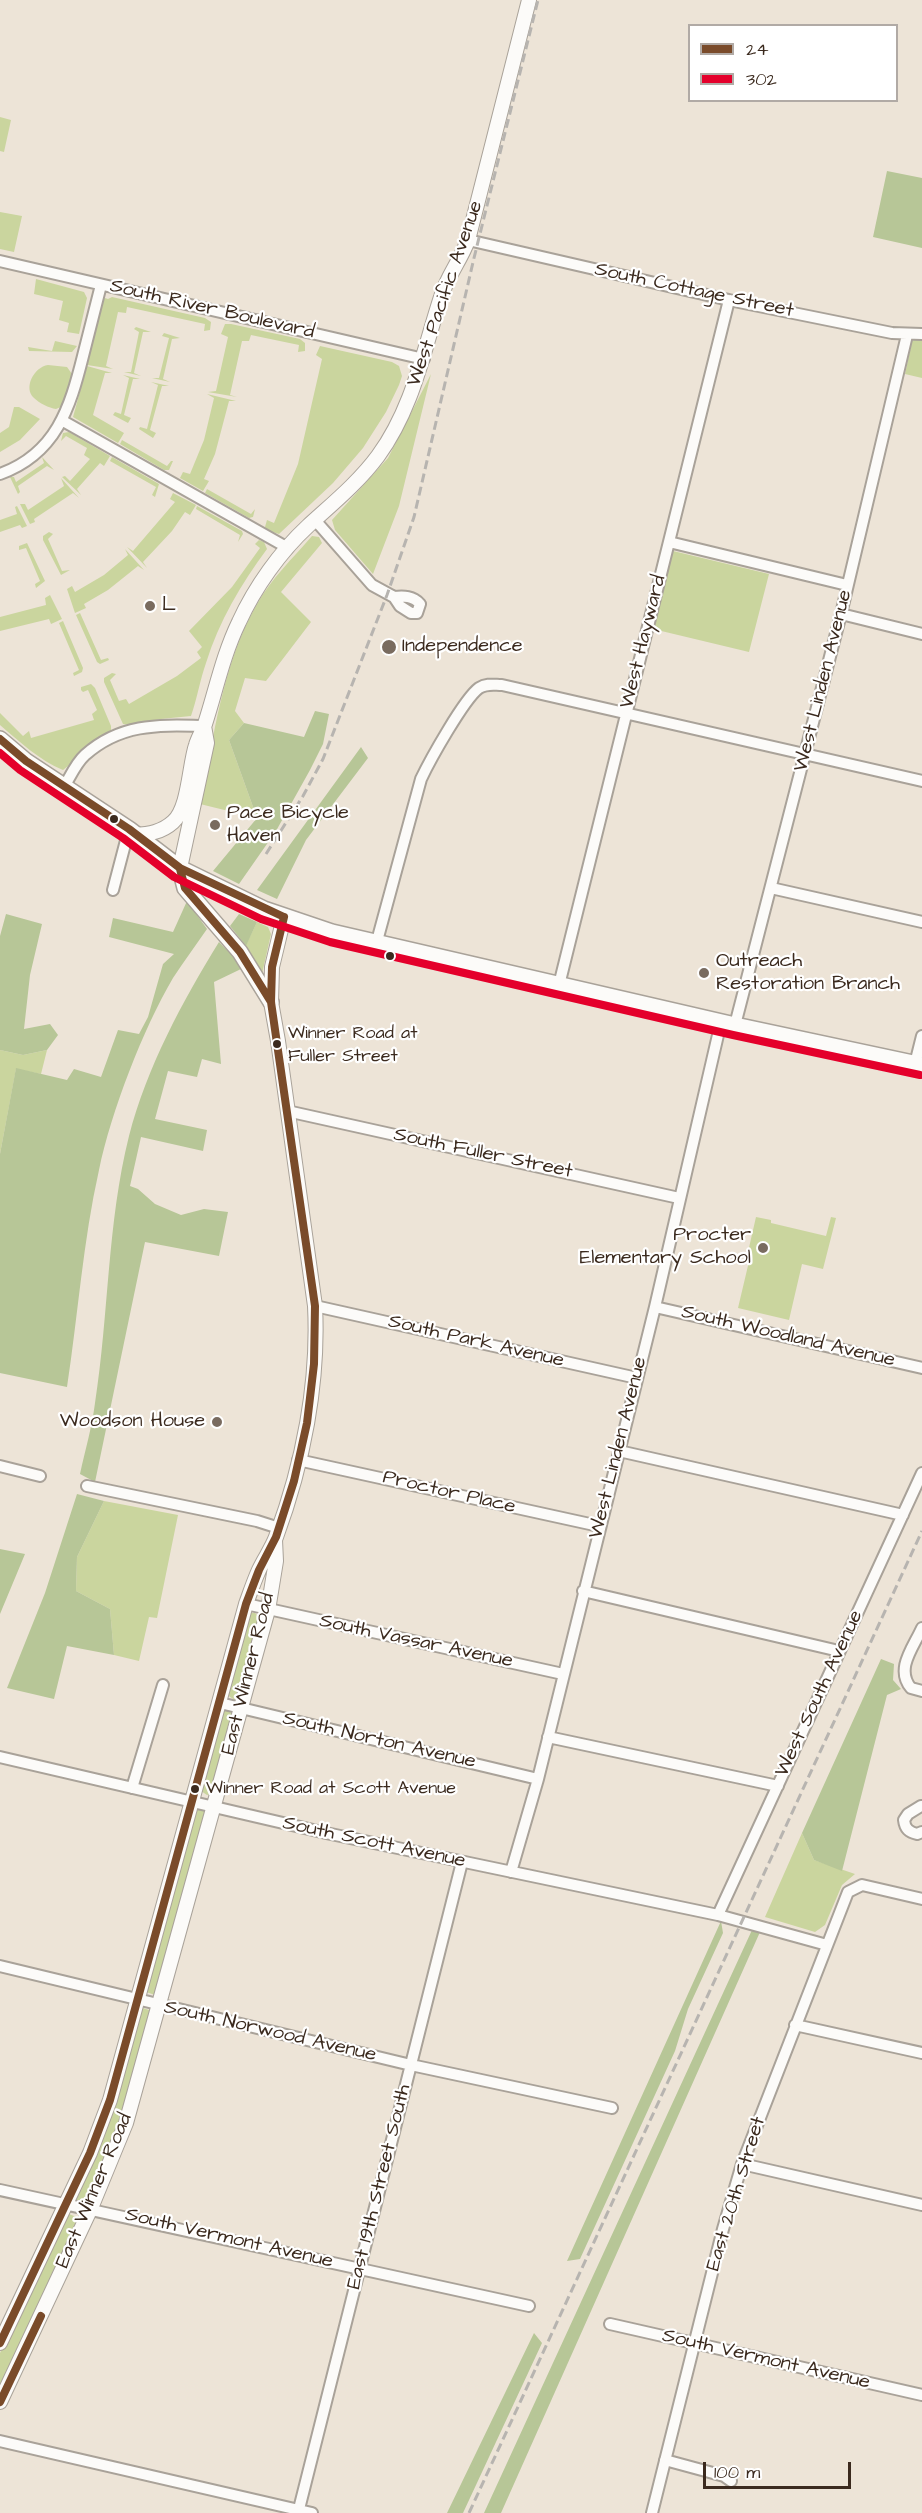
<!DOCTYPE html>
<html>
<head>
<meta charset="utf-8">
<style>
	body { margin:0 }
	#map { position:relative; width:922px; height:2513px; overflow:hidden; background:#ede4d7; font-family:"Architects Daughter",sans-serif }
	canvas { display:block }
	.legend { position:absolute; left:688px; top:24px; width:210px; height:78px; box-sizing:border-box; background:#fff; border:2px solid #b1aaa5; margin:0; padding:8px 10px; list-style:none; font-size:18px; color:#3b2a1e }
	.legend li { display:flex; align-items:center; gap:12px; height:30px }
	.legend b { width:30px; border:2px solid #b1aaa5 }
	.scale { position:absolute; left:703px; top:2462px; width:148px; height:27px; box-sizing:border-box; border:3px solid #3b2a1e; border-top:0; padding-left:8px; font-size:18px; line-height:21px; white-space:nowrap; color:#3b2a1e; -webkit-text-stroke:4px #fff; paint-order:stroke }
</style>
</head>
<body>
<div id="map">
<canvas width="922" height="2513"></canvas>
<ul class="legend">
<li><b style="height:8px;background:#7a4b2a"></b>24</li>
<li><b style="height:8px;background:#e4002b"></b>302</li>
</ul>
<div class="scale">100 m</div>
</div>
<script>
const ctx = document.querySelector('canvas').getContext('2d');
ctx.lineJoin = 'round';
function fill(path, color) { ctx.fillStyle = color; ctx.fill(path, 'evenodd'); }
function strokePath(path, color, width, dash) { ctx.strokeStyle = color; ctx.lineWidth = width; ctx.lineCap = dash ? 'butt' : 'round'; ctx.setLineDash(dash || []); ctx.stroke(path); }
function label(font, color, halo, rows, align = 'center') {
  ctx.font = font + ' "Architects Daughter",sans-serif'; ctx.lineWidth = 4.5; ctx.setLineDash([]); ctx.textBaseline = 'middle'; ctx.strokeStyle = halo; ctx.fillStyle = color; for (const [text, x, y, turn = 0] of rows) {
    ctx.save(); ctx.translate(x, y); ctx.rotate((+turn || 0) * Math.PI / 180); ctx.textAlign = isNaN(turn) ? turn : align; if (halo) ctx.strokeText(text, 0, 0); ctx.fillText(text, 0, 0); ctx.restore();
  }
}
fill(new Path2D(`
	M0,117L11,120L4,152L0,151Z
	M0,212L22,216L14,252L0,249Z
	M36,279L84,292L87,298L79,334L67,332L69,323L59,320L63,301L34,294Z
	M112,297L205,318L211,322L210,330L204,331L205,324L127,307L126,313L118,312L106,366L113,369L87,365L102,301L105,298L108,299Z
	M225,324H231L300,339L305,343V351L298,352L299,345L251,335L249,341H242L230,395L237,397L208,392L216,391L228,337L221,334Z
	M136,327L151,332H143L134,373L141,376L124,372H131L139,332L134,329Z
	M164,333L180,338L172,339L163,379L170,382L152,378H159L169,338L162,336Z
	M918,338L922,339V378L905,374L912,341Z
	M55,341L77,346L72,352L29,351L28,347L52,351Z
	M320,346L392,362L399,366L402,376L399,385L386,412L363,448L333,483L279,534L266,530L265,527L267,520L274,523L298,464L322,359L316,355Z
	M48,365L67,367L72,374L63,406L56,409C49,408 39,403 34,398C23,388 34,367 48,365Z
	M87,366L112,373H105L93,415L124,433L118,443L73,417Z
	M431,374L399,506L373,574L335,530L332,520L388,458Z
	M123,375L140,379H133L124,415L131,418L128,423L113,415L115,412L121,414L129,378Z
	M151,382L169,386H162L150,430L156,433L153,438L139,429L140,427L147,429L158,385Z
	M207,394L236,401H229L215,454L204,479L209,481L203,491L180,478L183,472L190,474L204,440L214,398Z
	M14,407H19L40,419L20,440L0,452V433L9,427Z
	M69,432L110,456L104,466L100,463L77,489L81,495L62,477L65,476L70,481L90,459L84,455L87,448L66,436L61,441L63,433Z
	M122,440L167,466L171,461H173L169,470H164L120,444Z
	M42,457L54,470L47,466L18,486L20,492L18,494L10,477H14L16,482L44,463Z
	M112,457L159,484L155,497L152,495L156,487L110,461Z
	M61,478L79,498L73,493L34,519L35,522L30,524L20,504H25L28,510L64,486Z
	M207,489L251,514L255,509L253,517L249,518L205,493Z
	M173,493L196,505L190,515L185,512L172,531L143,562L147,568L127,547L133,551L175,502L170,499Z
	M17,506L27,526L22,528L20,525L0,532V520L17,514L15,507Z
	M197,506L242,531L243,534L238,542L240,535L196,509Z
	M49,532L53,534L48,539L62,571L70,570L61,575L43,540V536Z
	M312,536L319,537L322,543L281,592L311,622L266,681L245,678L235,711L244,723L229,740L257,818L200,804C214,738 222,664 257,604C271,579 293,558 312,536Z
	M259,540L264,542L267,549C241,584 219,621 206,663C200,680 197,699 191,716L161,719L129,725L123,724L104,682V678L112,673L116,674L110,680L119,701L126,699L129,704L177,676L201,658L197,652L202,647L189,631L232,587L260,548L255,544Z
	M27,543L45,581L36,588L35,584L40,581L26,548L19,550V546Z
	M125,549L144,570L138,566L108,590L84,604L86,608L75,613L67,589L72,586L75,592L104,575L128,555Z
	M673,551L769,574L749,652L653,629Z
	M50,595L62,619L51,624L49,619L0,631V617L46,605L45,598Z
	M80,613L101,660L108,658L109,660L100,664L97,662L76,615Z
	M63,621L83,668L82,672L74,676L73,673L79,670L59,623Z
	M91,684L95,688L111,726V732L63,770C39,760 20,742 0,725V713L23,736L29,731L31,738L94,720L92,714L97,710L88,690L83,692L81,690V687Z
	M257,922L268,927L271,934L262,974L245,947Z
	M0,1050L23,1055L47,1050L41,1074L16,1069L0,1154Z
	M756,1217L771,1220V1223L826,1236L831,1217L836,1218L823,1269L802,1264L789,1320L738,1308L751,1253L748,1252Z
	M104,1501L178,1515L157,1618L149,1617L139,1661L114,1655L110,1609L76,1591L77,1557Z
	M251,1613H255L260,1618L238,1698L235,1700L227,1695Z
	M225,1710L232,1713L233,1717L211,1794L207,1795L201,1791L222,1713Z
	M198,1808H203L206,1812L155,1995L146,1992L195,1811Z
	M802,1833L814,1860L855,1874L842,1885L825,1925L815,1932L765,1917Z
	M143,2008L149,2010L151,2014L115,2137L88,2199L85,2202L77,2201L74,2198Z
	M69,2214L79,2218L0,2388V2353L64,2217Z`), '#cad59e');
fill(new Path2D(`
	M887,171L922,178V248L873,237Z
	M315,711L329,714L323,744L310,770L276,831L239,884L213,871L257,818L229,740L244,723L304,737Z
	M361,747L368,758L306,840L277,899L257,890Z
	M187,901L207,929C196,945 184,961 173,978C143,1029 111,1112 99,1170C83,1241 78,1315 67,1387L0,1373V1154L16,1068L67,1080L74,1069L101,1077L118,1030L139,1034L148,1017L163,964L174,954L109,937L113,918L173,932Z
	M6,914L42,924L30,975L24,1029L50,1024L58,1035L47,1050L23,1055L0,1050V936Z
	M239,914L257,922L246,946L230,926Z
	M219,942L232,955L241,969L214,982L221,1064L202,1059L197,1077L168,1071L155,1119L207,1130L203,1151L141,1137L130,1186L138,1189L155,1204L181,1215L204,1209L228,1212L219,1256L145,1242L95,1482L80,1474C85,1451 92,1427 95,1403C109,1314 107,1224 129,1136C147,1067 182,1002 219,942Z
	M77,1494L104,1501L77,1557L76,1591L110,1609L114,1655L67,1646L54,1699L7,1688L45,1593Z
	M0,1549L25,1554L0,1614Z
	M881,1659L894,1664L893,1680L901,1689L887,1695L842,1871L814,1860L802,1833Z
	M721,1921L723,1933L688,2009L675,2051L580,2259L567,2261Z
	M752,1930L760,1932L501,2513H484Z
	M534,2333L542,2343L463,2513H447Z`), '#b7c697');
const minor = new Path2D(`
	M468,240L729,300L892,333L922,334
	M0,261L424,359
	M63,421L288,548
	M0,474C56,454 70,408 83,356C89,332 95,308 101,285
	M315,520L372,585L394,597L400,606L411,613H417L420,604C413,596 404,596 394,597
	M669,542L847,585
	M841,614L922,634
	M64,787C70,777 76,763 85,755C121,723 159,725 204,726
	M771,888L922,922
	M113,890L129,829
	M377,941L421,779C430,760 464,699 479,688C487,683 494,685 502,685L922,781
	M559,985L729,300
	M735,1025L841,614L907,335
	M915,1064L922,1036
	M287,1111L679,1198
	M315,1306L637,1378
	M655,1307L922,1368
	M619,1451L903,1515
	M298,1460L599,1526
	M0,1466L40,1476
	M87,1486L257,1521L279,1528
	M583,1591L839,1651
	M246,1604L563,1674
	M922,1628C913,1648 895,1669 911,1688L922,1691
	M220,1703L538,1779
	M548,1737L778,1786
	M0,1757L326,1833L718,1915L827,1945
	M132,1788L163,1685
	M921,1806L908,1814L904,1820C905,1829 909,1832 917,1834L922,1832
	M511,1872L538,1779L655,1307L721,1022
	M718,1915L922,1473
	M0,1966L411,2065L612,2108
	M795,2025L922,2053
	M742,2164L922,2205
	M0,2190L529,2306
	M610,2324L922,2395
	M0,2441L312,2513
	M665,2460L724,2476L731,2481
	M298,2513L462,1862
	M652,2513L723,2229L742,2164L848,1892L862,1885L922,1899`);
const tertiary = new Path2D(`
	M135,835C149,834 162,832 173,822C189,808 189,766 196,745C198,738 202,732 205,724C216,690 223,655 239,622C255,587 280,552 308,526C332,504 358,483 378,456C413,408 423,352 441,297C447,276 461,260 468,240L529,0
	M180,868L207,743L204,726
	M0,2343L90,2153L110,2100L246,1604C250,1593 254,1581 259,1570C264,1559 272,1548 276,1537C303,1464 319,1383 315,1306L278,1041L271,1002L272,967L284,917
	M0,2402L91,2208L126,2123L268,1610L276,1561L275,1540`);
const secondary = new Path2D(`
	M0,739L26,761L129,829L180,868L264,909L332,932L735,1025L922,1065
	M180,868L185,888L240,952L271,1002`);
strokePath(minor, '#a9a299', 14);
strokePath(tertiary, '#a9a299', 16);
strokePath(secondary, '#a9a299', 18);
strokePath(minor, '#fcfbf9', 10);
strokePath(tertiary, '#fcfbf9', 14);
strokePath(secondary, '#fcfbf9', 15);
strokePath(new Path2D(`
	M266,854L303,796L323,759L387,595L414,517L474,258L538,0
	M469,2513L922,1531`), '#b7b4b0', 3, [9, 4.5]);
strokePath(new Path2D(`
	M0,739L26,761L129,829L180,868L284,917
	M180,869L185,888L240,952L271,1002
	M0,2343L90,2153L110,2100L246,1604L259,1570L276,1537L294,1481L307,1423L314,1364L315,1306L271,1002L272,967L284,917
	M0,2402L41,2316`), '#7a4b2a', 8);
strokePath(new Path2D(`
	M0,753L20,770L123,838L174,877L261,919L330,942L733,1035L920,1075`), '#e4002b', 8);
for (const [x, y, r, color] of [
	[150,606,6,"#796b5f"],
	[389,647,8,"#796b5f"],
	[114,819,5,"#3b2a1e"],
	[215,825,6,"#796b5f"],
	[390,956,5,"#3b2a1e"],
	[704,973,6,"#796b5f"],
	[277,1044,5,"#3b2a1e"],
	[763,1248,6,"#796b5f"],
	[217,1422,6,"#796b5f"],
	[195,1789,5,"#3b2a1e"]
]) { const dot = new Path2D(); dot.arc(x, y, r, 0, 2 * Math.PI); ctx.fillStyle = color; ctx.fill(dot); strokePath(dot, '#fff', 2); }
label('18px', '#3b2a1e', '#fff', [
	["Winner Road at",288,1034],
	["Fuller Street",288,1057],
	["Winner Road at Scott Avenue",206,1789]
], 'left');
label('20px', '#3b2a1e', '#fff', [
	["South Cottage Street",694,291,12],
	["West Pacific Avenue",446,294,-71],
	["South River Boulevard",212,310,13],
	["West Hayward",644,642,-76],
	["West Linden Avenue",824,681,-76],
	["South Fuller Street",483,1154,12],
	["South Woodland Avenue",788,1337,13],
	["South Park Avenue",476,1342,13],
	["West Linden Avenue",619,1448,-76],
	["Proctor Place",449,1493,13],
	["South Vassar Avenue",416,1642,12],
	["East Winner Road",249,1674,-76],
	["West South Avenue",820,1694,-65],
	["South Norton Avenue",379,1741,13],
	["South Scott Avenue",374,1843,12],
	["South Norwood Avenue",270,2032,13],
	["East 19th Street South",380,2187,-76],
	["East Winner Road",95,2191,-67],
	["East 20th Street",737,2194,-73],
	["South Vermont Avenue",229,2239,13],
	["South Vermont Avenue",766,2360,13]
]);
label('20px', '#3b2a1e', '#fff', [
	["L",162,606],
	["Independence",402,647],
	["Pace Bicycle",227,814],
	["Haven",227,837],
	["Outreach",716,962],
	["Restoration Branch",716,985],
	["Procter",751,1236,"right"],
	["Elementary School",751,1259,"right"],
	["Woodson House",205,1422,"right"]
], 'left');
</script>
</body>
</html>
